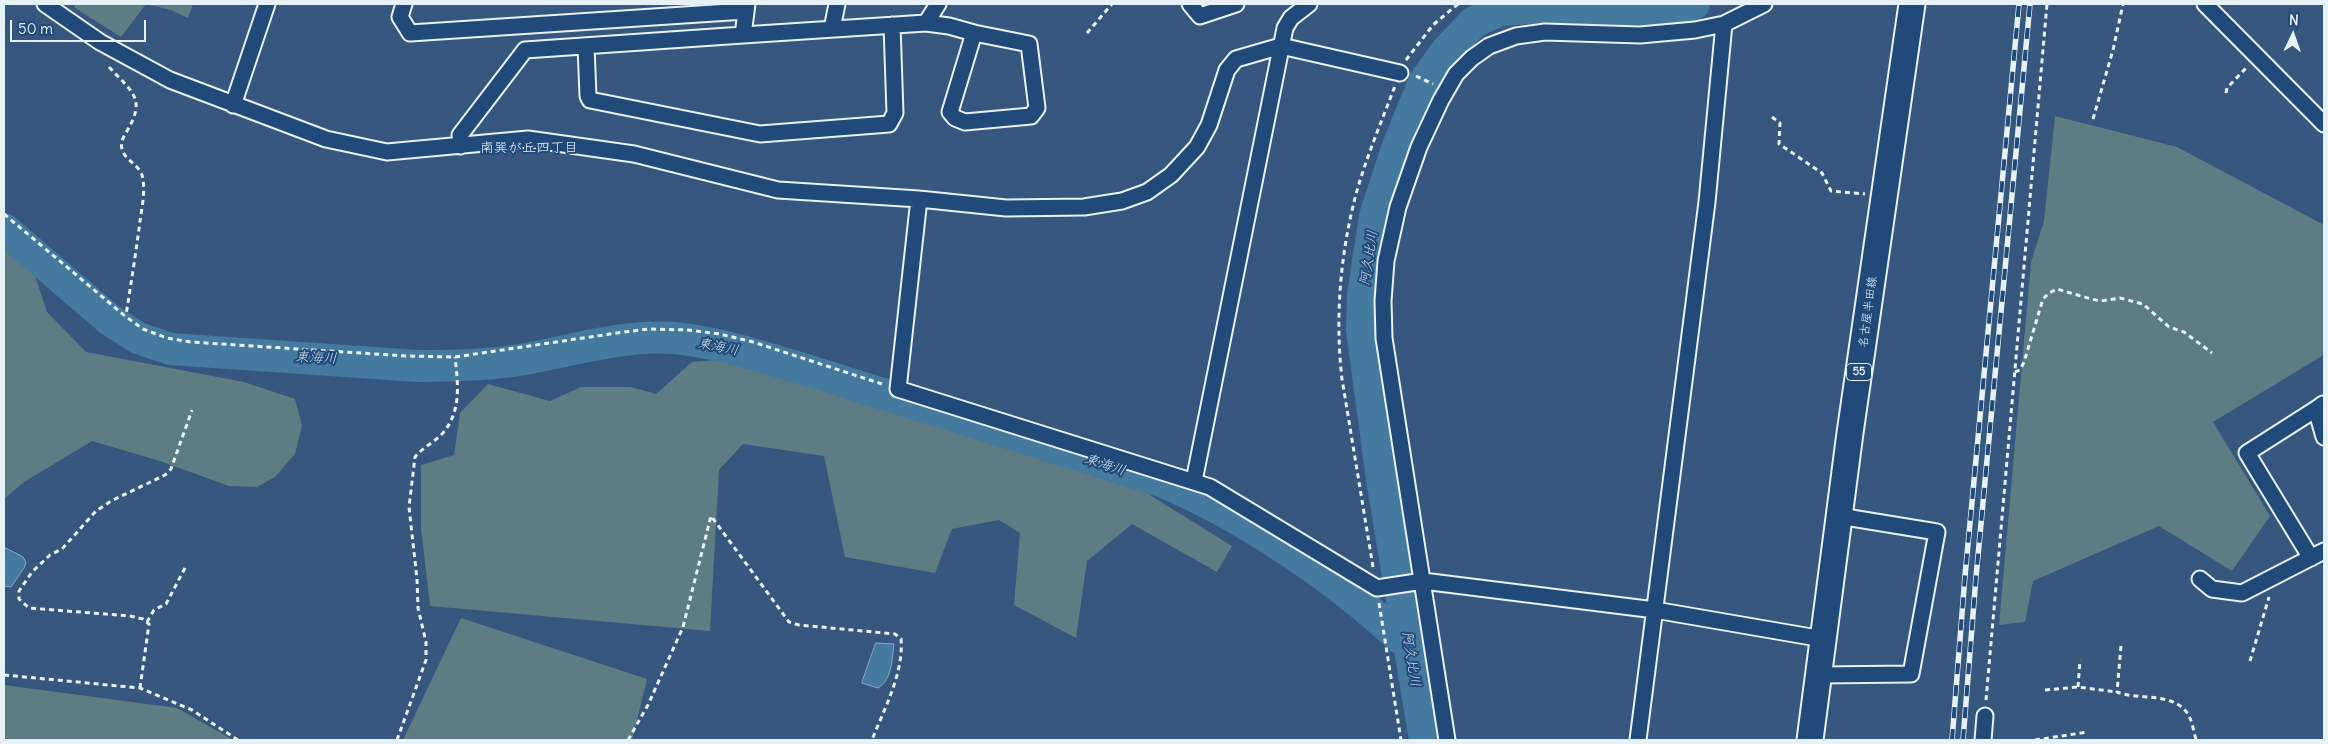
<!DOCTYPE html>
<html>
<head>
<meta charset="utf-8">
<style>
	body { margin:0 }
	#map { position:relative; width:2328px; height:744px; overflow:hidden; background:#365780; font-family:Delius,sans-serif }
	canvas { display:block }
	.frame { position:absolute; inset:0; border:5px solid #e8f1f8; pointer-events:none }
	.north { position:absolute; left:2268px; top:10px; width:50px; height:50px; -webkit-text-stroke:4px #1f4a7a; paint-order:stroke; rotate:3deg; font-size:14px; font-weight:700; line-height:20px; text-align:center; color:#e8f1f8 }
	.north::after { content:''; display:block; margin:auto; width:18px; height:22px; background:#e8f1f8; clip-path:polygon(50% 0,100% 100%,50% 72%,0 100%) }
	.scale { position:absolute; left:10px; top:20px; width:136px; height:22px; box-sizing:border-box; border:2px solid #e8f1f8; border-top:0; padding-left:6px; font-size:15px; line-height:18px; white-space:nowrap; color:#e8f1f8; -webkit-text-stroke:4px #1f4a7a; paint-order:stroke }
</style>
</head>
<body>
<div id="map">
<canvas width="2328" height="744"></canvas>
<div class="frame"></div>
<div class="north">N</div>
<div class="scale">50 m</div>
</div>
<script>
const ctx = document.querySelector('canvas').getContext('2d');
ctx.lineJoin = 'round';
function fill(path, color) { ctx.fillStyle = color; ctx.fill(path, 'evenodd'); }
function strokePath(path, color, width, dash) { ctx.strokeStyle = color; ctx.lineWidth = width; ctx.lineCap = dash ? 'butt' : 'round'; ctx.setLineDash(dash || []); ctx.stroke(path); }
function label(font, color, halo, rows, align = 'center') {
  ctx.font = font + ' Delius,"Klee One",sans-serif'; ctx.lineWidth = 4; ctx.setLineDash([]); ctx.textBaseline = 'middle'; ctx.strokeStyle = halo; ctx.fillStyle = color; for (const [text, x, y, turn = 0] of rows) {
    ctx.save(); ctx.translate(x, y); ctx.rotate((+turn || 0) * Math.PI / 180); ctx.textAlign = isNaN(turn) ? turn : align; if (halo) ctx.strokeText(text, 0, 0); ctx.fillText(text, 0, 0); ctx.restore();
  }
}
fill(new Path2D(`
	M74,4H193L188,18L171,10L146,4L121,37L75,8Z
	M2055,116L2177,147L2324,225V343L2322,356L2213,422L2270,516L2232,571L2159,526L2033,581L2025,622L1999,625L2031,262L2044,221Z
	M4,214L28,255L47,312L86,352L244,382L295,399L302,426L295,454L275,477L257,487L229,486L160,461L92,441L24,482L4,499Z
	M738,358L1124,479L1232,546L1217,572L1132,524L1087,561L1076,638L1014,605L1020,533L999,520L952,529L935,573L845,557L824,456L743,444L719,470L710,631L430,606L421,528V465L454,455L460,413L488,384L550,401L581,387H631L656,394L692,362Z
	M461,618L647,679L632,740H403Z
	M4,685L177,708L233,740H4Z`), '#5d7d82');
const water = new Path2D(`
	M4,547L23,557L26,562L24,568L11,587L4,586Z
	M876,643L894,644C892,659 892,680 878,688L862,683Z`);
fill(water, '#447aa0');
strokePath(water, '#86aac3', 1);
strokePath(new Path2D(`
	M4,229L110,320L138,338L171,349L418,366C449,366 482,365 513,361C565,353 621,334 674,338C717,342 759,356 800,368L1164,482C1245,517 1336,578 1400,638L1408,642
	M1425,740L1382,479L1362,330L1363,295L1375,216L1398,146L1424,82L1447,50L1474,22L1500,10L1541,7L1665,10L1694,4`), '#447aa0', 32);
const minor = new Path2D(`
	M45,4L100,42L170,80L326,139L387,152L528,139L634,154L778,190L919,199L1006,208L1084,207L1122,201L1147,192L1171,175L1197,147L1209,125L1227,70L1236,59L1281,46L1400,73
	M404,4L400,17L410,33L745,11
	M747,4L743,35L926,23L949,26L974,33L950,112L955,118L965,122L1031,116L1037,108L1029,44L974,33
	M1190,4L1200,16L1236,4
	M2205,4L2324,124
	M926,23L938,4
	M832,29L837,4
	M586,46L588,96L590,100L760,134L889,124L895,113L892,25
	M233,105L267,4
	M461,146L460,135L525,50L743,35
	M919,199L898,389L1210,487L1377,588L1423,581L1655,610L1823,639
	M2323,404L2316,409L2324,437
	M1194,481L1285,28L1291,18L1309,4
	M2311,558L2247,453L2316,409
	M2200,579L2212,589L2242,593L2324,551
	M1819,675L1911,674L1937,532L1839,516
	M1447,740L1384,338L1383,301L1386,261L1398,207L1419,147L1441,100L1456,74L1472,58L1489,46L1516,36L1545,32L1640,35L1695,30L1724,24L1764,4
	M1638,740L1707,202L1724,24
	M1983,740L1985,716`);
const primary = new Path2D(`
	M1810,740L1850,433L1912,4`);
strokePath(minor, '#e8f1f8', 19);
strokePath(primary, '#e8f1f8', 29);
strokePath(new Path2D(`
	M1087,33L1112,4
	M1406,60L1433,25L1458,4
	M109,67C131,91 147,98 127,131C124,136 120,142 122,149C125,161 141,165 143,179C145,192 142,208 140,221C136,252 131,284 126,315
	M1416,76L1433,84
	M2226,93L2227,88L2247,67
	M1772,117L1780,123L1779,144L1822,173L1831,191L1865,194
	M2093,119L2113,50L2123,4
	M4,214L125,316L143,329L167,338L191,342L406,356L455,357L617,333L649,329L688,330L720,334L753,342L882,384
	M2015,372L2020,370L2024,362L2043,299L2049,293L2057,289L2091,299L2101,301L2120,298L2143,304L2169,327L2184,332L2212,353
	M1373,567L1342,379C1335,319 1340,257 1355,198C1365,160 1381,123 1395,86
	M1379,603L1401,740
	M147,622L154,610L166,604L185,568
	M2121,646L2117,692C2140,701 2172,691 2188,714C2192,721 2194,732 2196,740
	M2250,661L2269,597
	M4,675L140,688L192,710L238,740
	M2078,687L2080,660
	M140,688L149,624L143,619L130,616L29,608L19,599V591L32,572L50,555L62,549L96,511L111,501L165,475L171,469L192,410
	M2045,690L2078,687L2117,692
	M1986,700L2047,4
	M397,740L426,660V642L418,608L417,579L409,507L415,457C422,448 433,443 441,435C462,413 458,384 455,357
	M628,740L648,705L683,627L711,516L789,622L799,625L895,634L901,639C904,673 884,709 872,740
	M2035,740L2088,732`), '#e8f1f8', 3, [5, 4]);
strokePath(minor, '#1f4a7a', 15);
strokePath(primary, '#1f4a7a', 25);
const rail = new Path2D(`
	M1952,740L1965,576L2019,4
	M1963,740L1976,577L2030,4`);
strokePath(rail, '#e8f1f8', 5.5);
strokePath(rail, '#1f4a7a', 4, [11]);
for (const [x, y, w] of [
	[1859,372,25]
]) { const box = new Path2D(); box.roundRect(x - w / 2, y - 8.5, w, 17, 4); ctx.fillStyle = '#1f4a7a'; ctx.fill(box); strokePath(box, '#e8f1f8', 1); }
label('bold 11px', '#e8f1f8', null, [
	["55",1859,372]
]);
label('12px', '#e8f1f8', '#1f4a7a', [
	["名古屋半田線",1868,312,-82]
]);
label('14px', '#e8f1f8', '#1f4a7a', [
	["南巽が丘四丁目",529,148]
]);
label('italic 14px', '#cfdfeb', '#1f4a7a', [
	["阿久比川",1369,258,-82],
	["東海川",718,347,11],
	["東海川",316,358,3],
	["東海川",1105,465,18],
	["阿久比川",1411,659,81]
]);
</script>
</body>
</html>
